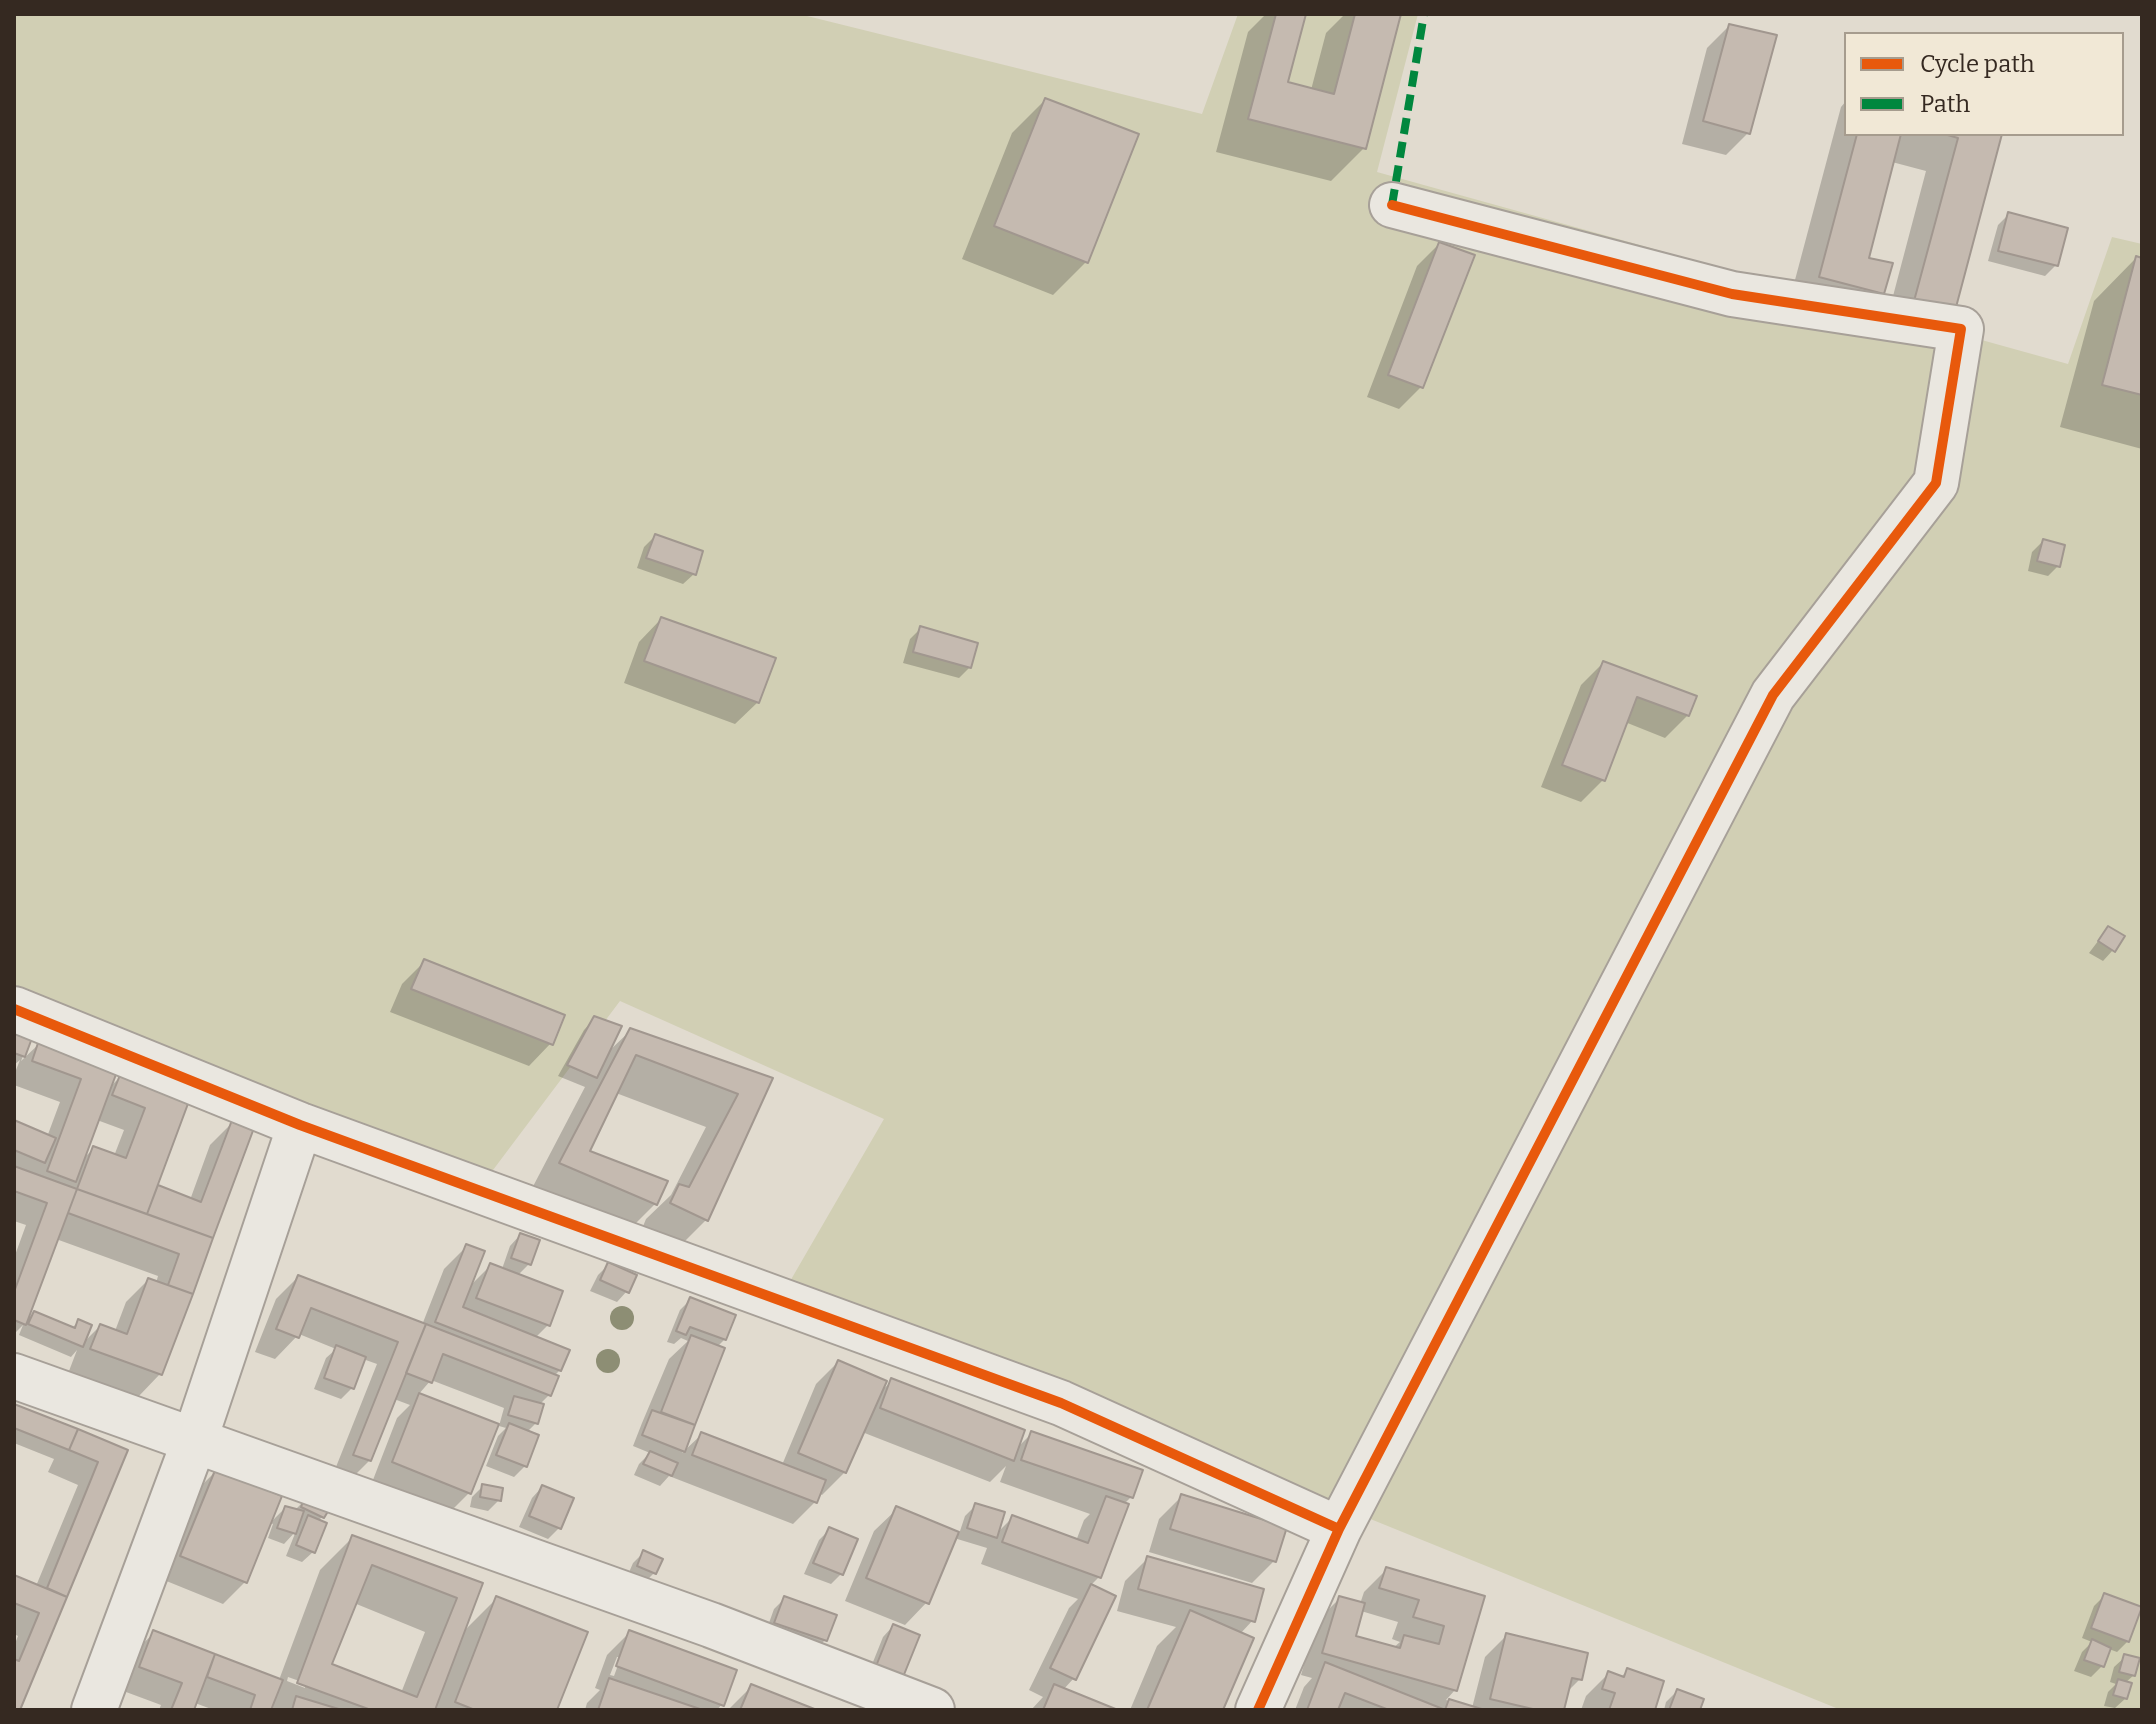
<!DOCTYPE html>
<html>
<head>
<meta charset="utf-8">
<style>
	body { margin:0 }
	#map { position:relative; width:2156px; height:1724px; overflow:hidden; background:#e1dbcf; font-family:Bitter,serif }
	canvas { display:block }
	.frame { position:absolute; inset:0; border:16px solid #352921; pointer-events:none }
	.legend { position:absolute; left:1844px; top:32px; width:280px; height:104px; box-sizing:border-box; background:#f1e8d6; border:2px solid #a69c8e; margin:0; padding:10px 14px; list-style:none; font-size:24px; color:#352921 }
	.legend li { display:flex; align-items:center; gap:16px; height:40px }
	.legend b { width:40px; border:2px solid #a69c8e }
</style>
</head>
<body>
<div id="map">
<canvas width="2156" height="1724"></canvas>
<div class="frame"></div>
<ul class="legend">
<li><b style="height:10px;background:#e8590c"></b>Cycle path</li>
<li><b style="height:10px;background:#00873e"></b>Path</li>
</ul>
</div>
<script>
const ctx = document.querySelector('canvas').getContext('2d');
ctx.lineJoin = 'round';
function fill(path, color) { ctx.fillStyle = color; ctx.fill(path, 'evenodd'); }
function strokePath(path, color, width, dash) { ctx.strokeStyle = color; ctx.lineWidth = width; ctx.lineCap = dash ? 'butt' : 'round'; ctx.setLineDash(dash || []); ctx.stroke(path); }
fill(new Path2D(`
	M14,14H799L1202,114L1238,14H1418L1377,172L2068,364L2112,237L2142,244V1710H1841L789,1283L884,1119L620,1001L490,1174L14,996Z`), '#d1cfb4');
fill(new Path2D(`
	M1266,14H1304L1286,84L1311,90L1326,33L1345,14H1399L1364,148L1331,181L1216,152L1248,32Z
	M1729,26L1748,133L1726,155L1682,144L1707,48Z
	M1045,100L1086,262L1053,295L962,259L1012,133Z
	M1846,101V134H2000L1953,310L1883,334L1926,171L1892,162L1866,259L1883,292L1850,326L1787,310L1841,107Z
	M2009,214L2056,265L2045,276L1988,261L1998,225Z
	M1439,244L1421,387L1399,409L1367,397L1417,266Z
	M2136,258L2142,260V449L2060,427L2094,301Z
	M655,536L694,574L683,584L637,568L644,547Z
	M2043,541L2058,566L2048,576L2028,571L2032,552Z
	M661,619L758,702L735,724L624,683L639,642Z
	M921,628L970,667L959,678L903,663L910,639Z
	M1603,663L1688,715L1665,738L1625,722L1603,780L1581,802L1541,787L1581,685Z
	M2108,928L2113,950L2103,961L2089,953Z
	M424,962L551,1043L529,1066L390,1012L402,984Z
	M594,1019L607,1053L631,1030L770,1079L706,1220L673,1253L639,1236L646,1219L671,1195L706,1127L616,1093L588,1152L655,1204L622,1237L528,1196L585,1087L558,1076L584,1030Z
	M14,1034L30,1039L21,1061L40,1043L108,1089L120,1077L187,1102L156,1187L190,1200L210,1145L233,1122L252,1129L160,1374L138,1397L69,1371L77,1350L71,1357L19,1335L23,1325L14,1334V1258L26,1225L14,1221V1123L47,1137L60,1102L14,1085V1075L20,1060L14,1065ZM97,1120L124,1130L114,1156L93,1149L82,1160ZM56,1239L158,1276L156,1283L148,1280L126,1302L115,1331L100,1326L82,1344L79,1321L72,1328L34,1313L25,1323Z
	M520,1235L529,1264L518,1275L548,1325L535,1338L560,1370L554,1376L549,1395L539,1405L536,1423L527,1432L525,1466L514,1477L486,1466L498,1436L506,1428L499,1426L504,1408L431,1380L418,1395L496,1425L470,1492L447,1515L371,1485L397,1418L410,1405L394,1399L370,1460L347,1483L332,1477L377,1364L363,1359L352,1388L341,1399L314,1389L326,1358L336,1349L299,1334L275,1359L255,1352L276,1299L298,1277L422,1325L444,1269L467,1246L469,1287L491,1265L502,1269L510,1246Z
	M608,1265L627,1291L617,1302L590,1291L598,1275Z
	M690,1300L725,1339L717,1347L723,1349L682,1453L702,1434L782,1465L816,1384L838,1362L880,1392L892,1381L1016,1449L1031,1434L1140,1471L1131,1497L1124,1504L1099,1577L1090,1586L1074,1678L1063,1690L1113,1710H1031L1043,1697L1029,1690L1069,1608L1078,1599L981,1564L987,1548L954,1538L927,1602L905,1625L845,1601L874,1531L897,1509L959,1534L965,1516L976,1505L996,1534L1013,1517L1076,1541L1084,1520L1090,1514L1000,1482L1006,1466L990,1482L862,1432L845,1472L822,1495L819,1493L815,1502L793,1524L669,1476L660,1486L634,1475L639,1464L650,1453L633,1446L642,1423L669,1359L688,1341L681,1338L674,1344L667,1342L680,1310Z
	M14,1406L125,1451L18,1710H14V1646L18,1636L14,1634V1577L36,1586L78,1485L48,1472L54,1459L14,1443Z
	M216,1471L245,1582L223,1604L159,1578L194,1493Z
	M483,1486L499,1500L488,1511L470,1507L472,1497Z
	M542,1487L559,1528L548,1539L519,1527L532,1498Z
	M1182,1496L1274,1561L1252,1583L1149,1552L1159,1519Z
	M306,1499L322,1517L318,1521L313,1552L302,1562L286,1556L296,1531L284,1544L268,1538L273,1524L270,1523L285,1508L294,1511Z
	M830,1529L841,1574L831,1584L804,1574L819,1540Z
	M353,1537L480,1584L461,1634L497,1598L555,1710H214L195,1703L192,1710H159L161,1705L118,1689L131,1655L154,1633L279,1680L320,1570ZM354,1603L425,1632L401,1693L329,1665ZM288,1677L305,1683V1688L287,1681Z
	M644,1552L654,1573L643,1584L627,1577L633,1563Z
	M1148,1558L1253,1620L1240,1634L1221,1710H1130L1157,1646L1176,1627L1117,1611L1125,1581Z
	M1387,1569L1482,1597L1455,1690L1446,1700L1472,1708L1485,1657L1507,1635L1580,1679L1566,1693L1562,1710H1295L1304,1687L1312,1678L1301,1675L1317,1621L1340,1598L1360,1604L1364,1592ZM1361,1611L1398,1622L1392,1639L1400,1642L1393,1648L1353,1637Z
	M2105,1595L2128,1641L2117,1652L2109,1649L2102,1666L2091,1677L2074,1671L2082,1652L2092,1642L2082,1638L2094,1606Z
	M785,1598L825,1640L814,1651L765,1634L774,1609Z
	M893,1626L917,1636L865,1682L883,1637Z
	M629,1633L722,1704L717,1710H585L587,1703L600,1690L595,1688L607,1655ZM617,1657H621L614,1676L610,1675Z
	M2125,1657L2134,1675L2125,1683L2126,1698L2115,1708L2104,1706L2108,1692L2116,1684L2110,1682L2114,1667Z
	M1627,1671L1653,1710H1581L1586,1696L1608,1674L1620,1678Z
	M752,1686L812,1710H728Z
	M1677,1691L1698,1710H1664L1666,1702Z`), '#0003');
const building = new Path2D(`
	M1276,14H1306L1288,82L1334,94L1355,14H1401L1366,149L1248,119Z
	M1729,24L1777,35L1750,134L1703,121Z
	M1045,98L1139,134L1088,263L994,226Z
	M1857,134H1901L1869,258L1893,263L1884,294L1819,277Z
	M1944,134H2002L1955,311L1914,301L1958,138Z
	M2008,212L2068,228L2058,266L1998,251Z
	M1439,242L1475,255L1423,388L1388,375Z
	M2136,256L2142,258V395L2102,385Z
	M655,534L703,551L696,575L646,558Z
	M2043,539L2065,545L2060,567L2037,561Z
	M661,617L776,658L759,703L644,661Z
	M920,626L978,643L971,668L913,652Z
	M1603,661L1697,696L1689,716L1637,697L1605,781L1562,765Z
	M2108,926L2125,936L2115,952L2098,941Z
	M424,959L565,1015L553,1045L411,989Z
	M594,1016L622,1026L597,1078L567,1065Z
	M630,1028L773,1078L708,1221L670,1203L679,1184L689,1187L738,1094L636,1055L590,1151L668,1181L657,1205L559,1163Z
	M14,1032L32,1038L25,1057L14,1053Z
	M39,1040L118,1069L76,1182L47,1171L81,1079L32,1061Z
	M120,1075L189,1101L147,1214L77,1189L93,1146L126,1158L145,1108L112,1095Z
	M14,1120L56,1138L45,1163L14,1150Z
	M232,1120L254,1128L213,1238L147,1214L158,1185L201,1202Z
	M14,1166L77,1189L26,1325L14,1320V1292L47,1203L14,1191Z
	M77,1189L213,1238L193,1294L168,1285L179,1254L68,1213Z
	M520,1233L540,1240L531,1265L511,1258Z
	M466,1244L485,1251L463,1307L570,1350L561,1371L435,1322Z
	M608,1262L637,1275L629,1293L600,1280Z
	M490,1263L563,1291L550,1326L476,1298Z
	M298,1275L426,1324L371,1461L353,1455L398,1342L311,1308L299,1338L276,1329Z
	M148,1278L193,1294L162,1375L90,1349L100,1324L127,1334Z
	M690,1297L736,1315L726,1340L690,1327L686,1335L676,1331Z
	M34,1311L75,1328L78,1319L92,1325L83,1347L28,1324Z
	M426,1324L559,1376L551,1396L443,1354L432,1383L406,1373Z
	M691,1335L725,1348L695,1425L661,1412Z
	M336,1345L366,1357L354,1389L324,1378Z
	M838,1360L887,1381L846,1473L798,1453Z
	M891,1378L1025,1430L1014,1461L880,1408Z
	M419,1393L499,1424L471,1494L392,1462Z
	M514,1396L544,1404L538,1424L508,1415Z
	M14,1404L78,1429L69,1450L14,1428Z
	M652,1410L695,1425L685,1452L642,1435Z
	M509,1423L539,1435L527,1467L496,1455Z
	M78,1429L128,1450L67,1597L47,1588L98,1462L69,1450Z
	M1031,1431L1143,1470L1133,1498L1021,1460Z
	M701,1432L826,1480L817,1503L692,1455Z
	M650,1451L678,1463L672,1476L643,1464Z
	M216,1468L282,1496L247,1583L180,1556Z
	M482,1484L503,1488L501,1501L480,1497Z
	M542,1485L574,1498L561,1529L529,1516Z
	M1181,1494L1287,1527L1276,1562L1170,1529Z
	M1106,1496L1129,1504L1101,1578L1002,1542L1012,1515L1088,1543Z
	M305,1497L330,1508L324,1518L301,1507Z
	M975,1503L1005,1512L997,1538L967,1528Z
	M285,1506L304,1511L296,1534L277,1528Z
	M896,1506L959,1532L929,1604L866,1578Z
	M308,1515L327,1523L315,1553L296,1545Z
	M829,1527L858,1539L843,1575L813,1563Z
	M352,1535L483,1583L435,1710H371L297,1683ZM372,1565L457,1598L417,1697L332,1664Z
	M643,1550L663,1559L656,1574L637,1566Z
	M1147,1556L1264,1589L1255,1622L1138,1589Z
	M1386,1567L1485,1596L1457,1691L1322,1653L1339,1596L1365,1603L1356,1636L1400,1648L1404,1635L1439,1644L1444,1626L1413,1617L1419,1600L1379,1588Z
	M14,1575L67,1597L20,1710H14V1659L19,1661L39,1613L14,1603Z
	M1091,1584L1116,1596L1076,1680L1050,1668Z
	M2104,1593L2142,1607L2129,1642L2091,1628Z
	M496,1596L588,1632L557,1710H475L455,1702Z
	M784,1596L837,1615L827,1641L774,1623Z
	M1190,1610L1254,1638L1223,1710H1147Z
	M893,1624L920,1635L901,1682L874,1671Z
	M153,1630L215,1654L194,1710H171L182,1683L139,1667Z
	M629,1630L737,1670L724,1706L616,1666Z
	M1506,1633L1588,1653L1582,1680L1572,1678L1564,1710H1537L1490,1699Z
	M2092,1639L2111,1648L2104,1667L2084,1660Z
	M215,1654L283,1680L271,1710H250L255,1695L207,1677Z
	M2124,1654L2140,1658L2135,1676L2119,1672Z
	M1325,1662L1443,1709L1442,1710H1389L1345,1693L1338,1710H1307Z
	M1627,1668L1664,1681L1655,1710H1609L1615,1693L1602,1689L1608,1671L1624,1677Z
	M609,1678L700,1709L598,1710Z
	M2118,1679L2132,1683L2127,1699L2113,1695Z
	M751,1684L817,1710H740Z
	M1054,1684L1118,1710H1043Z
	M1677,1689L1704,1699L1700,1710H1669Z
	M296,1696L342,1710H292Z
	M1449,1699L1485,1710H1445Z`);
fill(building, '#c5bab0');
strokePath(building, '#a1978f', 2);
const minor = new Path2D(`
	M14,1009L300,1125L1061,1403L1339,1529
	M14,1376L711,1625L932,1710
	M94,1710L194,1442L300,1125
	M1258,1710L1339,1529L1773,695L1936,483L1961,329L1732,294L1392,205`);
strokePath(minor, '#a7a098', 48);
strokePath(minor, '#eae7e0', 44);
strokePath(new Path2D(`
	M1392,205L1424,14`), '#00873e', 8, [16, 8]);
strokePath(new Path2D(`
	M14,1009L300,1125L1061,1403L1339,1529
	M1258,1710L1339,1529L1773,695L1936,483L1961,329L1732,294L1392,205`), '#e8590c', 10);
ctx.fillStyle = '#8d8e74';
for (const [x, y] of [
	[622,1318],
	[608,1361]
]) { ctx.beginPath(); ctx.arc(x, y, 12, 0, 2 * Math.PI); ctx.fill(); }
</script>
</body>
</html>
